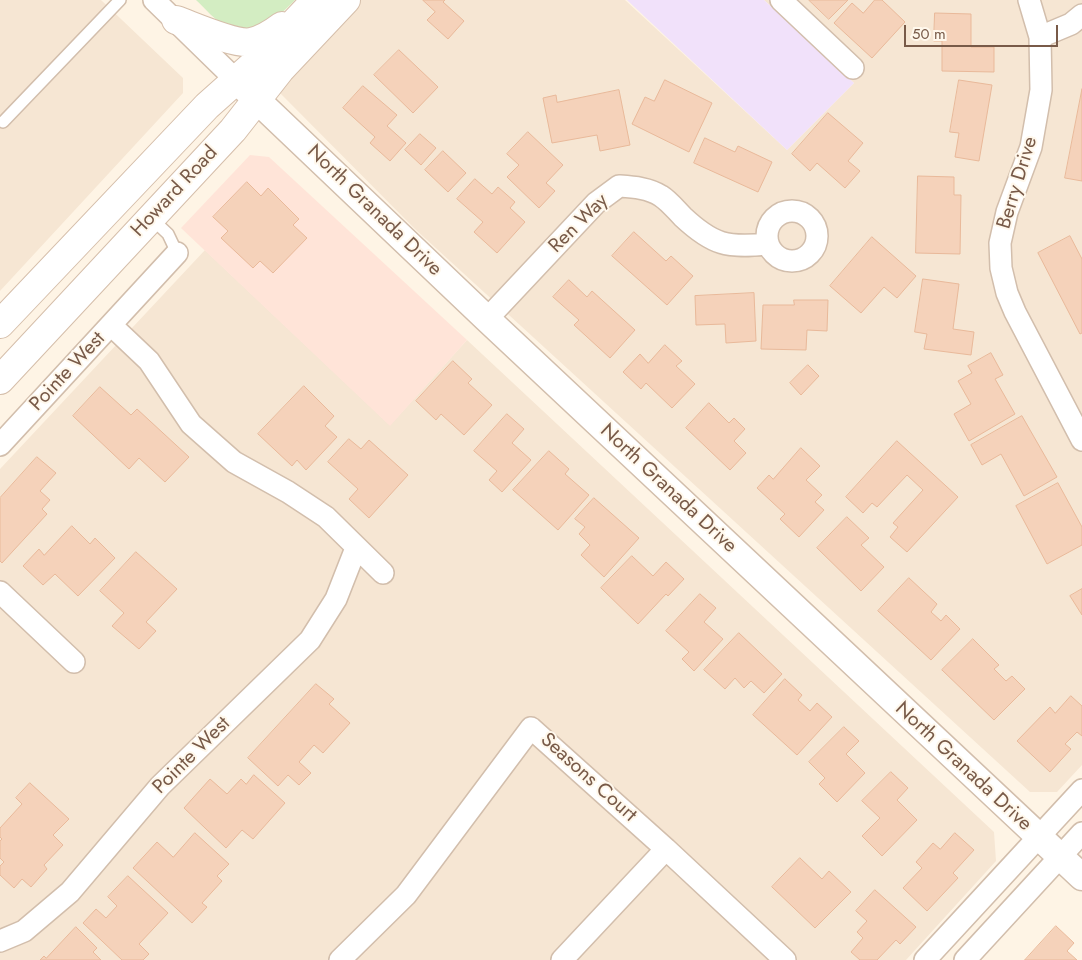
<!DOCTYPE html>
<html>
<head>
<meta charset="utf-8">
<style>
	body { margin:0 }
	#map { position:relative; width:1082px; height:960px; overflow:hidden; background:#fef4e5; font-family:Jost,sans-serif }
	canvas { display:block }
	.scale { position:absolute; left:904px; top:25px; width:154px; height:22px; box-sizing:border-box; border:2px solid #785a48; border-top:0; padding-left:6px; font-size:15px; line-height:18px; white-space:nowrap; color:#785a48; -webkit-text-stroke:4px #fff8ec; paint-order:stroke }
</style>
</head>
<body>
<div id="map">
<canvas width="1082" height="960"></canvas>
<div class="scale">50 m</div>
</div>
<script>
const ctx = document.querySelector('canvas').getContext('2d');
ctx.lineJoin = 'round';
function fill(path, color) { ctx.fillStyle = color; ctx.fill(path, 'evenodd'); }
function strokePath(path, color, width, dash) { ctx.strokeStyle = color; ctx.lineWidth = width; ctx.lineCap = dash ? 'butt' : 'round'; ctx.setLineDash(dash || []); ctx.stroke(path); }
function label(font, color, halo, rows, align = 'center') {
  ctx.font = font + ' Jost,sans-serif'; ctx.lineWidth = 4; ctx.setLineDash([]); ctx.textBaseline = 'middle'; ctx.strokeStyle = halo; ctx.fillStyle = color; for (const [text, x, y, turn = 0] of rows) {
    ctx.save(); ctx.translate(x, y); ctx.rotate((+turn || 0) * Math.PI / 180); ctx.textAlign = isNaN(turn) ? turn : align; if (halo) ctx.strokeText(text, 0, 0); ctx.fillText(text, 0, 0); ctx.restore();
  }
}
fill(new Path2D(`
	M0,0H101L183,78V93L0,291Z
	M356,0H625L787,150L854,83L764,0H1082V765L1057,792H1030L415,229L277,90Z
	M205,250L390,425L467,340L994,832L996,861L906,960H0V469Z`), '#f6e6d3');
fill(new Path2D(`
	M250,155L269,157L467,340L390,426L181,228Z`), '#ffe4d8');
fill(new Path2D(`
	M627,0H764L854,83L787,150Z`), '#f1e1fa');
fill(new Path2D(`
	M196,0H295C278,18 251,39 226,26C216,22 204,7 196,0Z`), '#d3edc2');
const building = new Path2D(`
	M423,0H445L443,2L464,21L448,39L427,20L435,12Z
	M809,0H848L829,19Z
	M875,0H882L905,22L872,58L834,23L852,3L863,13Z
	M935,13L971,14V47H994V72L942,71V41H934Z
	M399,50L438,87L413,113L374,75Z
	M665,80L712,103L689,152L632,124L645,97L654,101Z
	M959,80L992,85L979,161L955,157L959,133L950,132Z
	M363,86L397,115L387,126L406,143L390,161L370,143L375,137L343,108Z
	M1082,89V181L1065,178Z
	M619,90L630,145L600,151L597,135L552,143L543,98L556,95L557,102Z
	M828,113L863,143L848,161L860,171L845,188L817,163L810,171L792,154Z
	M528,132L563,165L546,183L555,191L539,208L507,177L519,165L507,154Z
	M420,134L436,148L421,165L405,150Z
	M705,138L735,152L738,146L772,162L758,192L694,163Z
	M443,151L466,173L448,192L425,170Z
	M918,176L954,177V195H961L960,254L916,253Z
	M475,179L492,194L498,187L515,202L510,208L525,222L497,253L474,232L483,222L457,199Z
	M247,182L261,196L268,188L299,219L293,225L307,238L273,273L260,261L253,268L221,238L228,231L213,217Z
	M634,232L666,261L671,256L693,276L667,305L612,256Z
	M1070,236L1082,259V333L1080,334L1038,253Z
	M872,237L916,276L897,298L884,287L861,313L830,286Z
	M923,279L959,284L953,329L974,332L971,355L924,349L927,334L915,332Z
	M569,280L587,297L592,291L635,330L610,358L574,325L579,320L553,297Z
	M754,293L756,341L726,343L725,324L696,325L695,296Z
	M794,300H828L827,331L807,330L806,350L761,349L763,305H794Z
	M665,345L682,361L676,366L695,384L672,408L646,383L641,389L623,372L640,354L648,363Z
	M991,353L1003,375L995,379L1015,414L969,441L954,414L971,404L958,381L972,373L968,366Z
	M453,361L472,379L468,383L492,405L464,435L441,414L436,420L416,401Z
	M808,365L819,376L801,395L790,383Z
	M304,386L334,416L325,426L337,437L306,470L297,460L292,466L258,434Z
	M100,387L131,415L137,409L189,457L165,482L139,458L129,469L73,416Z
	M709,403L729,423L734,418L745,429L734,441L746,453L730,470L686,428Z
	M507,414L524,429L512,443L531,460L502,492L489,480L497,471L474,451Z
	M1022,416L1057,477L1024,496L1001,454L982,465L971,445Z
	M349,439L361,449L369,440L408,475L369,518L349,499L358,489L328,462Z
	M897,441L958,497L907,552L890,537L898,527L893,523L923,490L907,475L877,507L872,503L863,513L846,497Z
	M801,448L820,466L806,480L822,495L815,502L824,510L799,537L780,519L785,514L757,488L769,475L773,479Z
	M549,451L569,469L565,474L589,495L558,530L513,490Z
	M37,457L56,473L40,491L50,500L42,509L47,514L2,563L0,561V498Z
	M1058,483L1082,527V545L1047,564L1016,506Z
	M594,498L639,538L604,577L581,555L590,545L579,534L585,527L575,519Z
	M847,517L869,538L861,545L884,567L861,591L817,548Z
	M72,526L90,544L95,538L115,558L78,596L55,574L43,585L23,566L39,549L44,555Z
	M136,552L177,589L146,622L156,631L139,649L112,626L124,613L100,591Z
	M632,556L653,576L666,562L684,579L668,596L666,594L638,624L601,588Z
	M909,578L937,604L931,612L941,621L946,615L960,629L931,660L878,611Z
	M1082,589V615L1070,596Z
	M700,594L716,608L704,622L723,639L694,671L682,659L689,652L666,631Z
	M739,633L782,674L764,693L751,681L744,688L735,678L725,689L704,670Z
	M973,639L999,665L994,669L1006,681L1012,676L1025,689L994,720L942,670Z
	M785,679L802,695L798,700L810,711L817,703L832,717L797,755L753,715Z
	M316,684L334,699L329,704L350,723L323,753L314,745L299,762L311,773L299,785L288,775L278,786L248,758Z
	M1071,696L1082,706V736L1077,732L1065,744L1071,749L1050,772L1017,741L1050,707L1055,713Z
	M844,727L859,741L846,754L865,773L837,802L819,784L825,778L809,762Z
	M891,772L908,788L897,800L917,820L882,856L862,836L880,818L862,801Z
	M254,775L285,803L253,839L242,830L226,848L184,808L210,779L227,794L241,779L246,784Z
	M30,783L69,819L53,835L63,845L44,865L47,869L31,887L22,879L14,888L0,875V866L4,862L0,858V841L2,839L0,837V828L22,804L16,798Z
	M195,833L229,864L217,876L222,881L202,903L207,907L192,923L133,868L157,842L173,857Z
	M955,833L974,850L953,873L958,878L927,911L903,888L922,868L916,862L933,843L940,849Z
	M800,858L822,879L829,871L851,892L815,928L772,887Z
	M128,876L168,913L139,944L149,954L143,960H122L83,923L96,909L106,918L117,906L108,897Z
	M875,890L916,927L900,944L896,940L877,960H860L851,952L863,938L857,932L867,921L856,911Z
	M1056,926L1074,943L1067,951L1077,960H1025Z
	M76,927L97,948L93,952L101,960H40L44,956L46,958Z`);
fill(building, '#f5d2ba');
strokePath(building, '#e9b99a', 1);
const service = new Path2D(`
	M3,122L120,0
	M151,218L168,234L177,253`);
const minor = new Path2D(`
	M154,0L237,81
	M781,0L853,68
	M1029,0L1040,37L1041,90L1031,147L1007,212L1000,243L1001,268L1007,293L1015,312L1082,440
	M1040,37L1071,24L1082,15
	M767 236a25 25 0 1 1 50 0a25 25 0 1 1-50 0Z
	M487,319L596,203L619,186C633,187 649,188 661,196C669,201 676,210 683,217C713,245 727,248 767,244
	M111,325L149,361L191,424L234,462L288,492L326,517L383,573
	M0,445L177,253
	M0,592L74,662
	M666,849L785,960
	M0,941L24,931L70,892L160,786L310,640L336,599L356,548
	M340,960L406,895L531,728L666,849L562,960
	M925,960L1082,790
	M965,960L1082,833`);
const tertiary = new Path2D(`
	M237,81L487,319L1082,877`);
const secondary = new Path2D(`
	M176,20C193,26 235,45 251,42C262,40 274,32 282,26
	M0,324L207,106L262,57L316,0
	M0,380L233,130L280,70L346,0`);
strokePath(service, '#d2beac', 14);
strokePath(minor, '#d2beac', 24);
strokePath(tertiary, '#d2beac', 29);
strokePath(secondary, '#d5beaa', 30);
strokePath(service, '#fff', 11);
strokePath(minor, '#fff', 21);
strokePath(tertiary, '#fff', 26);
strokePath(secondary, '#fff', 28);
label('20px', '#785a48', '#fff8ec', [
	["Berry Drive",1018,183,-73],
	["Howard Road",175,192,-47],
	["North Granada Drive",374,211,44],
	["Ren Way",579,224,-45],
	["Pointe West",68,372,-47],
	["North Granada Drive",668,489,43],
	["Pointe West",192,756,-45],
	["North Granada Drive",963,767,43],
	["Seasons Court",588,778,42]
]);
</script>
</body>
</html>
